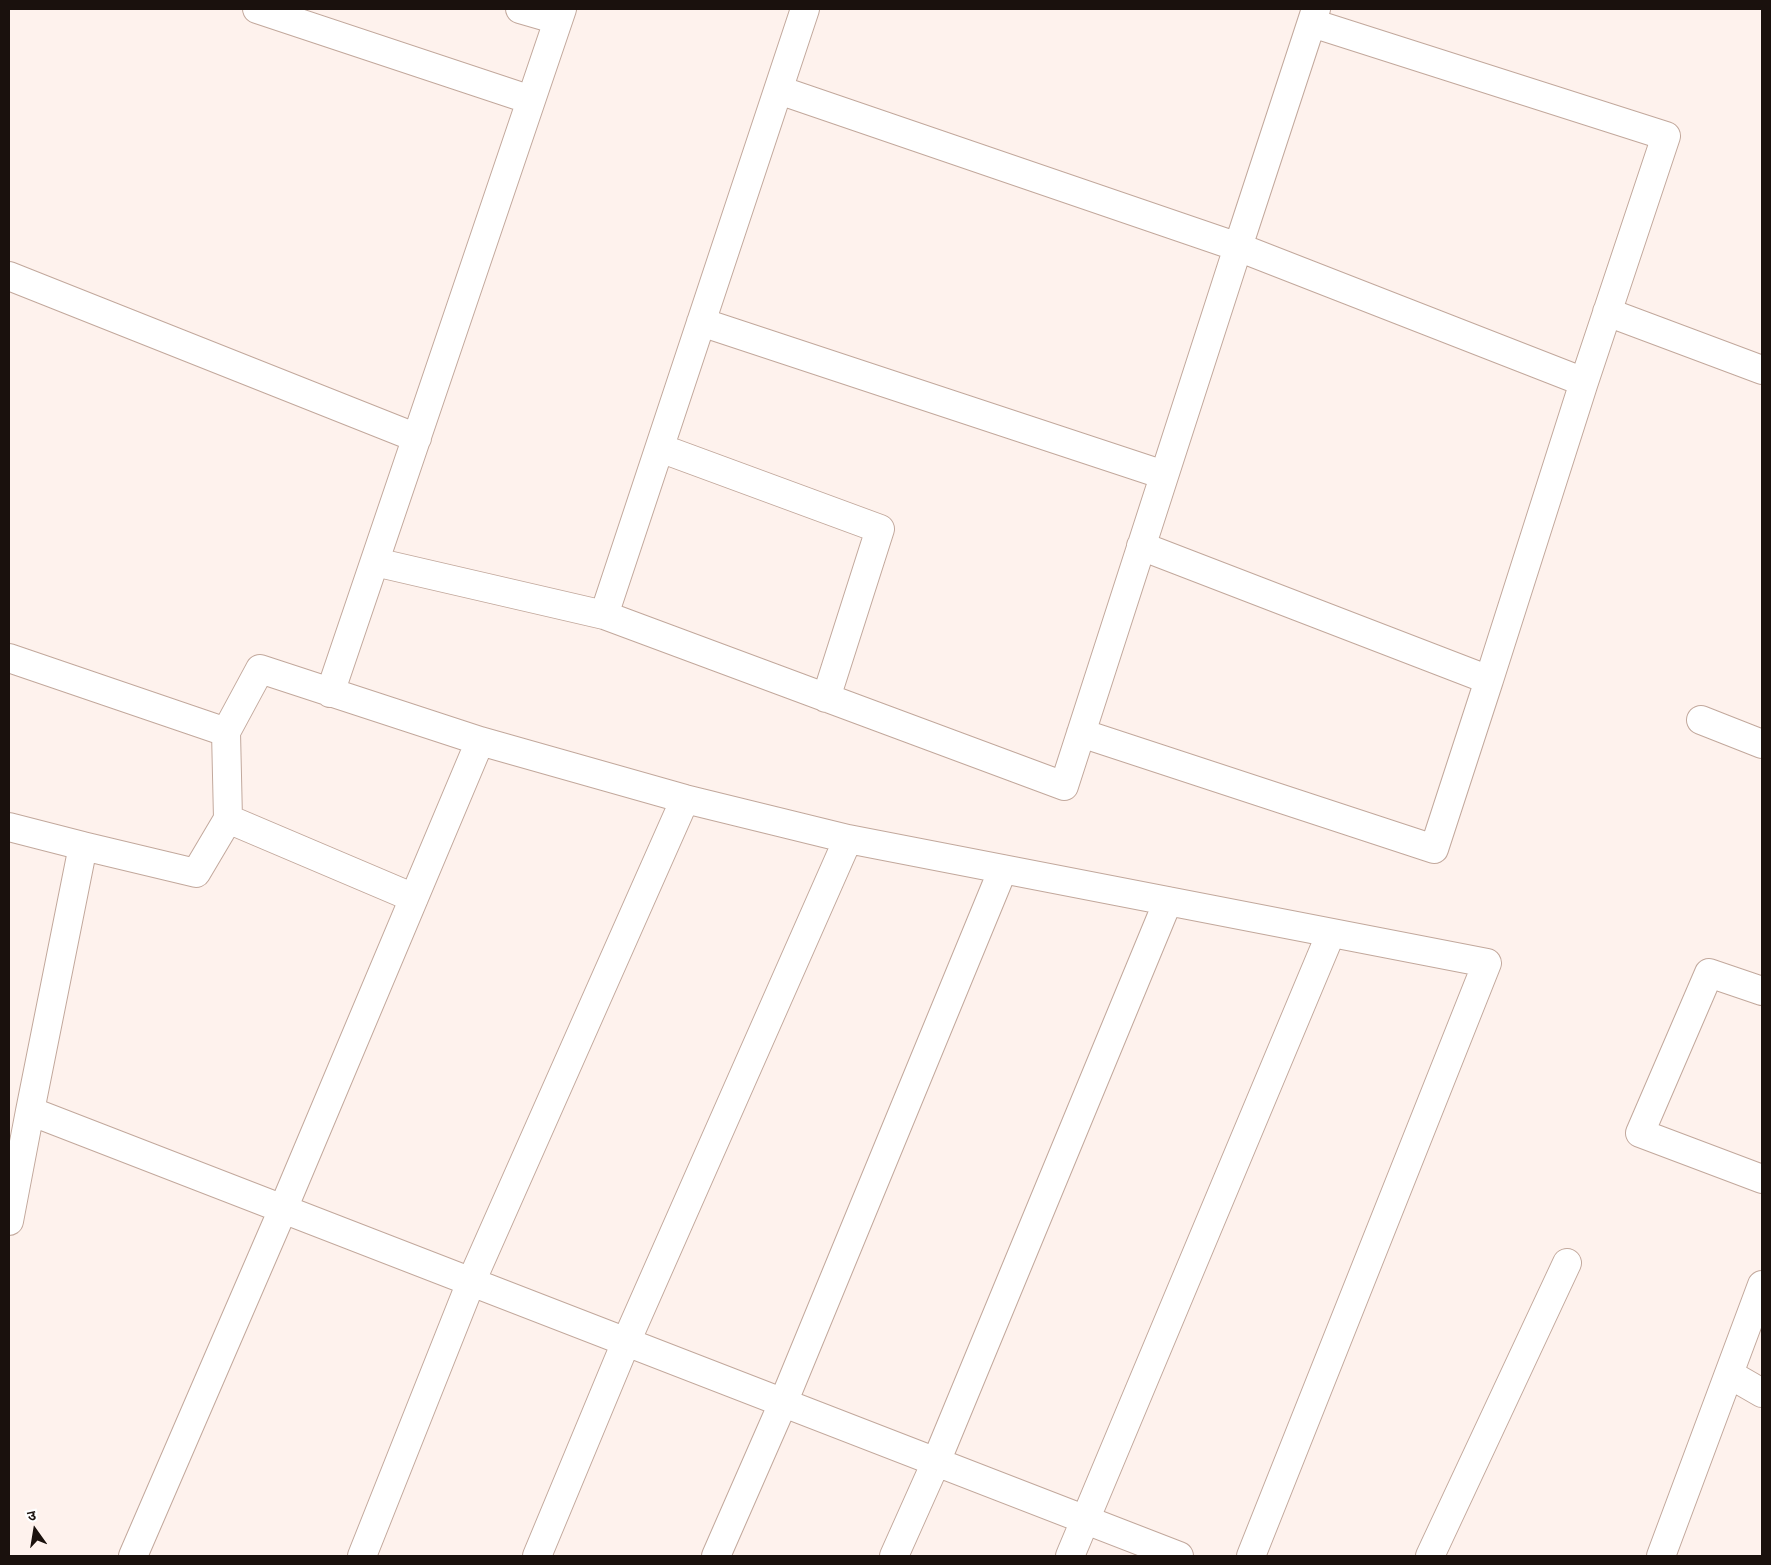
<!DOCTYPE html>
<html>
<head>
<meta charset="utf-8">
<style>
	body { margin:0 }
	#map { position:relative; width:1771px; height:1565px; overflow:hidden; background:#fef2ed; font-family:"Golos Text","Noto Sans Devanagari",sans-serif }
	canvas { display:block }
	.frame { position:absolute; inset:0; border:10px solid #1a110d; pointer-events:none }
	.north { position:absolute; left:10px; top:1505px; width:50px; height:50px; -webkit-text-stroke:4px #fff; paint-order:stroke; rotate:347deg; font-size:14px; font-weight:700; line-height:20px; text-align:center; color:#1a110d }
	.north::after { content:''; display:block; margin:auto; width:18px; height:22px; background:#1a110d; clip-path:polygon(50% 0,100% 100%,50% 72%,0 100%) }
</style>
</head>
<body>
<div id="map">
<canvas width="1771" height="1565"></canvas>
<div class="frame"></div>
<div class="north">उ</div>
</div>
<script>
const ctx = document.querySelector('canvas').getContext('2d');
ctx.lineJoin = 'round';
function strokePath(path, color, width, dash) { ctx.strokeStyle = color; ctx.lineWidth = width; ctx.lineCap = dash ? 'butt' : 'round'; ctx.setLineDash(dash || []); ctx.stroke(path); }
const minor = new Path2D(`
	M257,9L531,100
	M520,9L558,20
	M1312,23L1666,136L1584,382
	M779,90L1238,247L1316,9
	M9,276L417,438
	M1607,312L1762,370
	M701,322L1164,475
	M660,448L880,529L826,698
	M375,562L604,615L805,9
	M604,615L1064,786L1238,247L1584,382L1489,680L1141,546
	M9,658L226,732L260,669L480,741
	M330,693L562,9
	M1701,720L1762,744
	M1081,733L1434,849L1489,680
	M228,819L414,898
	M9,827L83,846
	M1762,991L1709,973L1640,1133L1762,1179
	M30,1111L83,846L196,873L228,819L226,732
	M9,1221L30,1111L1179,1556
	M1729,1374L1762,1393
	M133,1556L283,1209L480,741L685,799L848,839
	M362,1556L471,1282L685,799
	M537,1556L626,1342L848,839L1487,963L1251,1556
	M716,1556L783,1403L1003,869
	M894,1556L936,1462L1168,901
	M1070,1556L1331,933
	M1430,1556L1567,1263
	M1661,1556L1762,1285`);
strokePath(minor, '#c2a89c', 30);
strokePath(minor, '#fff', 28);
</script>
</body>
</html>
